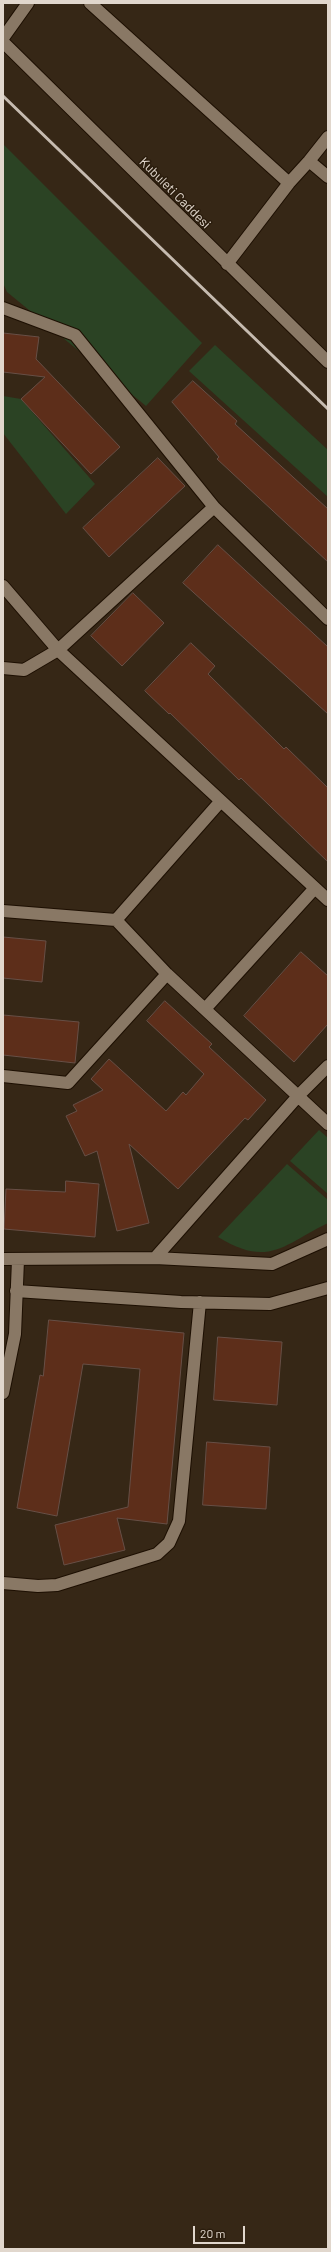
<!DOCTYPE html>
<html>
<head>
<meta charset="utf-8">
<style>
	body { margin:0 }
	#map { position:relative; width:331px; height:2252px; overflow:hidden; background:#362716; font-family:Barlow,sans-serif }
	canvas { display:block }
	.frame { position:absolute; inset:0; border:4px solid #e1d7cd; pointer-events:none }
	.scale { position:absolute; left:193px; top:2226px; width:52px; height:18px; box-sizing:border-box; border:2px solid #e1d7cd; border-top:0; padding-left:5px; font-size:12px; line-height:14px; white-space:nowrap; color:#e1d7cd; -webkit-text-stroke:3px #2b1d0d; paint-order:stroke }
</style>
</head>
<body>
<div id="map">
<canvas width="331" height="2252"></canvas>
<div class="frame"></div>
<div class="scale">20 m</div>
</div>
<script>
const ctx = document.querySelector('canvas').getContext('2d');
ctx.lineJoin = 'round';
function fill(path, color) { ctx.fillStyle = color; ctx.fill(path, 'evenodd'); }
function strokePath(path, color, width, dash) { ctx.strokeStyle = color; ctx.lineWidth = width; ctx.lineCap = dash ? 'butt' : 'round'; ctx.setLineDash(dash || []); ctx.stroke(path); }
function label(font, color, halo, rows, align = 'center') {
  ctx.font = font + ' Barlow,sans-serif'; ctx.lineWidth = 3; ctx.setLineDash([]); ctx.textBaseline = 'middle'; ctx.strokeStyle = halo; ctx.fillStyle = color; for (const [text, x, y, turn = 0] of rows) {
    ctx.save(); ctx.translate(x, y); ctx.rotate((+turn || 0) * Math.PI / 180); ctx.textAlign = isNaN(turn) ? turn : align; if (halo) ctx.strokeText(text, 0, 0); ctx.fillText(text, 0, 0); ctx.restore();
  }
}
fill(new Path2D(`
	M3,144L202,343L146,406L7,292L3,283Z
	M215,345L328,450V497L189,371Z
	M3,396L21,399L95,484L66,514L3,433Z
	M319,1130L328,1138V1194L290,1161Z
	M287,1164L328,1200V1223C283,1245 269,1268 218,1237Z`), '#2b4324');
const building = new Path2D(`
	M3,333L39,337L36,359L120,447L91,474L21,399L45,377L3,372Z
	M193,381L237,421L235,424L328,509V562L217,459L219,457L172,402Z
	M158,458L185,486L109,557L83,528Z
	M218,545L328,647V714L183,583Z
	M133,593L164,623L122,666L91,636Z
	M191,643L215,666L208,674L284,749L286,747L328,788V862L241,778L239,780L170,713L169,714L145,691Z
	M3,937L46,941L42,982L3,978Z
	M301,952L328,976V1024L294,1062L244,1016Z
	M165,1001L212,1044L209,1047L266,1100L248,1120L245,1118L178,1189L129,1144L149,1223L117,1231L97,1151L85,1156L66,1116L77,1111L73,1105L103,1090L91,1079L109,1059L166,1111L183,1092L186,1095L204,1074L147,1021Z
	M3,1015L79,1022L75,1063L3,1055Z
	M66,1181L99,1184L95,1237L4,1229L6,1189L65,1192Z
	M49,1320L184,1333L167,1524L117,1518L125,1550L64,1565L55,1525L128,1507L140,1369L83,1364L57,1516L17,1508L40,1375L43,1376Z
	M218,1337L282,1342L277,1405L214,1400Z
	M207,1442L270,1447L266,1509L203,1505Z`);
fill(building, '#5d2e1a');
strokePath(building, '#674f46', 1);
const minor = new Path2D(`
	M90,3L289,183
	M3,38L28,3
	M3,42L328,362
	M309,161L328,177
	M227,264L289,183L309,161L328,137
	M3,308L75,335L214,507
	M3,586L58,650L328,900
	M3,668L24,670L58,650L214,507L328,619
	M3,911L116,920L220,802
	M116,920L167,974L328,1124
	M205,1009L315,888
	M3,1076L68,1083L167,974
	M155,1258L299,1095L328,1066
	M3,1259L155,1258L272,1264L328,1239
	M16,1291L181,1302L270,1304L328,1288
	M3,1393L15,1334L18,1260
	M3,1583L38,1586L57,1585L157,1554L169,1543L179,1521L200,1302`);
strokePath(minor, '#1d0f02', 14);
strokePath(minor, '#897865', 12);
strokePath(new Path2D(`
	M3,96L328,409`), '#c6bbb0', 3);
label('13px', '#e1d7cd', '#2b1d0d', [
	["Kubuleti Caddesi",175,193,45]
]);
</script>
</body>
</html>
